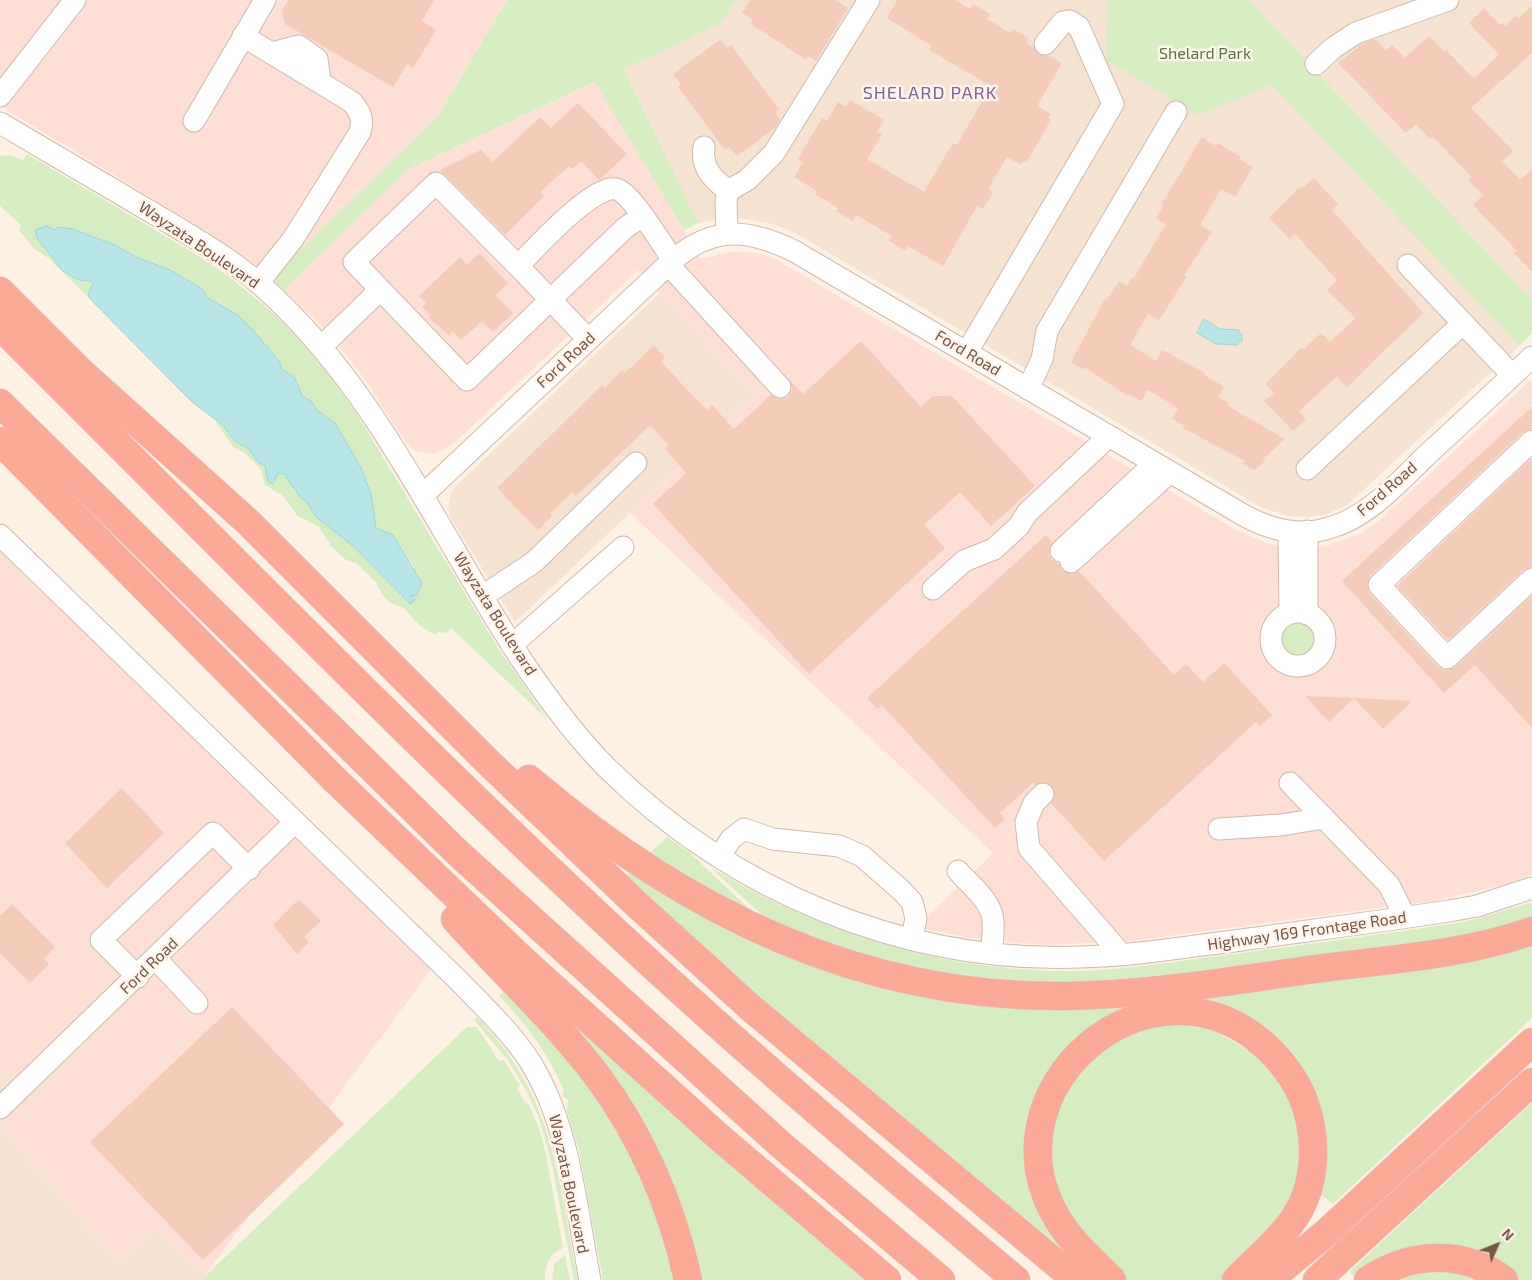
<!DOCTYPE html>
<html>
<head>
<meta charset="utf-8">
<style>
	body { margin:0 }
	#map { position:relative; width:1532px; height:1280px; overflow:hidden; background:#fdf1e3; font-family:"Exo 2",sans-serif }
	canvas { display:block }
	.north { position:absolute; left:1472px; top:1220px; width:50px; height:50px; -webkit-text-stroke:4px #fff5eb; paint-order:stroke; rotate:46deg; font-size:14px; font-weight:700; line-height:20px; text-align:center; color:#775548 }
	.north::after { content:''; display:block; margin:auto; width:18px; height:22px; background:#775548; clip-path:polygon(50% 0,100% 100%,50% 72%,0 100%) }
</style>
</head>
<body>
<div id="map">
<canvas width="1532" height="1280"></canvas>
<div class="north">N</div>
</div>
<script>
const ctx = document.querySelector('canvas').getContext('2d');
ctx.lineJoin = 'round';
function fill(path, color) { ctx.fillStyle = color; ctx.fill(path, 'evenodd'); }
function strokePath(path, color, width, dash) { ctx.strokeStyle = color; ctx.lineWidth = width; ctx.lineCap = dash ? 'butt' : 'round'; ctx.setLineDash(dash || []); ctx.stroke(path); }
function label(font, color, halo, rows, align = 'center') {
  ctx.font = font + ' "Exo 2",sans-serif'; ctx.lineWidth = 5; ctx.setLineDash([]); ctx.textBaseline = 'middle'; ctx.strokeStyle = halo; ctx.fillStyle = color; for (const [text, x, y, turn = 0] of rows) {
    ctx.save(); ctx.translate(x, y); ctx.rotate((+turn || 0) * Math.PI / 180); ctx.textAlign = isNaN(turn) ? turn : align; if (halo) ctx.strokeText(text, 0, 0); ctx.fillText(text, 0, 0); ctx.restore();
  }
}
fill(new Path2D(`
	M736,0H1102L1108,3L1107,60L1198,114L1272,84L1519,346L1347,505L1327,514L1309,517L1289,516L1263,508L797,234L773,224L746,219L721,218L698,223L624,69L722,23Z
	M1249,0H1532V300Z
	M660,293L755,394L515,622L451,518L448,507L451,493L458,484Z
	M0,1070L29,1099L0,1126L119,1261L155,1227L206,1280H0Z`), '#f5e2d1');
fill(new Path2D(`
	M0,0H507L438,116L271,278L205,230L0,106Z
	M596,82L701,259L734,251L755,253L775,259L1236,530L1269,544L1280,547H1324L1360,534L1380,520L1532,379V875L1507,884L1439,900L1131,941L1044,945L970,938L917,927L993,853L630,513L754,394L638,270L453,444L435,454L415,451L406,443L368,384L350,360L315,319L284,290L409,169Z
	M0,535L438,960L203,1278L155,1227L119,1261L0,1126L29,1099L0,1070Z`), '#fedfd6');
fill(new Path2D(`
	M507,0H736L722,23L624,69L698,223L684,230L595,82L409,169L284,290L271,278L438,116Z
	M1102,0H1249L1532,300V333L1519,346L1272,85L1198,115L1106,60L1108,3Z
	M27,154L192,252L231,278L274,314L300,340L335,383L358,416L498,648L547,719L451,628L447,633L439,632L435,635L419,625L404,608L390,603L382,594L375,581L356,563L346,560L332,547L319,527L298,516L282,495L265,485L261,470L255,463L245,453L233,447L215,421L224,426L233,440L249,449L258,462L278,473L284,474L301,498L308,503L315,516L353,546L409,604L414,600L411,594L414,567L393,535L376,528L371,494L361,468L335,423L317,410L311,401L302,396L295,378L282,369L279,361L254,331L238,315L209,299L201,288L186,279L136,257L115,245L73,229L52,256L63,271L90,279L93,284L88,295L94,303L47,257L33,248L19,230L21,225L0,206V156L9,155L23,160Z
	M1281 639a18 18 0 1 1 36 0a18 18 0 1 1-36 0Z
	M667,837L689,852L762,921L647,856Z
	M710,867C816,931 934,969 1059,971C1115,972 1171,962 1227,955C1302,945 1376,935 1451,924L1480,918L1532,902V921L1482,935L1156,980L1003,984L904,968L775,927Z
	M634,868L655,882L992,1000L1532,938V1018L1333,1204L1315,1190L1304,1082L1169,1005L1038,1093L1070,1260L819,1051L626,876Z
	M510,986L624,1127L680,1280H603L579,1150L567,1111L568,1100L562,1096L564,1090C548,1054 527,1024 499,996Z
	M477,1017C556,1098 557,1176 578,1280H574L552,1165L539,1118L527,1092L507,1059L474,1020Z
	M572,1022L731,1166L868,1280H695L566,1027Z
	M1154,1023L1223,1030L1282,1076L1305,1151L1291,1205L1223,1280H1123L1084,1241L1049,1177L1048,1126L1086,1057Z
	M467,1027H476C486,1038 490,1049 499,1061L504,1060L520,1086L517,1088L524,1101L529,1105L540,1131L546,1155L563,1248C549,1254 545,1265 545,1280H206L203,1278Z
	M1532,1103V1280H1519L1498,1266L1364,1271L1355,1278L1349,1272Z
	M565,1255L570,1280H552L554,1264Z
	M1430,1265L1489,1280H1385Z`), '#d6ecc1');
const water = new Path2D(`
	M47,226L55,230L58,227L73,229L115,245L136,257L170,270L201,288L209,299L238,315L254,331L279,361L282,369L295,378L302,396L311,401L317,410L335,423L361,468L371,494L376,528L393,535L422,583L416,596L411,595L415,600L410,604L353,546L315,516L308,503L301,498L284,474L278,473L273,484L268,482L265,466L258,462L249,449L233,440L224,426L192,402L94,303L88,295L93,284L90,280L81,281L63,271L36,237V230Z
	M1204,319L1220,329L1239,330V333L1242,334V341H1238V345L1216,344L1197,333Z`);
fill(water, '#b7e5e8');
strokePath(water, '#9cd6da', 1);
fill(new Path2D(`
	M288,0H434L422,21L436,30L413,68L407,64L393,87L285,24L282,10Z
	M750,0H835L848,8L816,61L808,56L806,60L751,24L753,20L742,13Z
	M897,0H955L970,9L973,4L990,14L987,19L1010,33L1013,29L1029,38L1026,43L1033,47L1038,54L1049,56L1062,63L1037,106L1051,114L1049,118L1051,120L1026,163L1023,161L1021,165L1007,157L988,189L993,192L983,209L977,206L943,266L908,246L906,251L889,241L892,236L856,215L853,221L836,211L838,208L815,194L817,191L794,177L803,162L798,159L822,118L827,121L838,102L846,107L850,100L884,120L877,132L882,134L867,159L924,192L953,143L957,145L991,86L929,50L932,46L887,18Z
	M1532,6V53L1471,108L1513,151L1502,161L1520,180L1532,169V272L1514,253L1517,251L1473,205L1483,195L1468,180L1471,176L1433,137L1430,139L1416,124L1406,133L1338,63L1362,44L1375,39L1386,51L1392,45L1405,58L1429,36L1444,52L1446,50L1474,79L1499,54L1469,23L1484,8L1500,25L1502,23L1505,26L1516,16L1518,19Z
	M720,40L727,48L731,45L779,110L775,112L780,119L776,127L737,156L730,147L725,150L678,87L681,85L673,74Z
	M578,103L627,154L599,180L581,161L572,169L569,166L540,192L544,196L505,235L440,170L481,150L493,162L540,117L551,128Z
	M1202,137L1216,146L1218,143L1241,157L1239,159L1253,167L1235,197L1221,189L1200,225L1212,232L1184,275L1187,276L1159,320L1148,314L1130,345L1156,361L1162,350L1205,373L1204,375L1224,387L1218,397L1229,403L1228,406L1285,439L1263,459L1265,461L1255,470L1243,464L1245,461L1183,428L1185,426L1172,419L1178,408L1148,390L1141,401L1129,394L1128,396L1084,367L1083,369L1071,362L1105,299L1107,300L1119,281L1127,286L1132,277L1134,278L1166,224L1156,218L1163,206L1161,205Z
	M1314,178L1338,204L1332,210L1423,313L1347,387L1337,376L1299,411L1306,419L1293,431L1264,401L1274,393L1266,384L1302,347L1304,349L1321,333L1330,342L1356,318L1327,290L1337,280L1295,234L1289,239L1269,218L1300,187L1301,189Z
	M479,253L508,283L495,295L513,313L493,332L482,321L461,340L453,331L449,335L430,319L429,314L422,307L426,303L419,296L460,257L467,265Z
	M861,341L921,407L933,396H952L1035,486L991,526L960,492L924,525L945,548L809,674L653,504L686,473L665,449L669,445L650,425L576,496L572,492L550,514L552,516L538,530L497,488L602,385L605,388L622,370L625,373L654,345L665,358L661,362L679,381L707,410L712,405L734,429L771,395L777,399L788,397L792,390L790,380L803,394Z
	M1532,407V429L1523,432L1370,576L1367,587L1370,594L1438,667L1444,670L1456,667L1532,596V728L1475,665L1444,693L1342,581Z
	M1532,458V567L1523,570L1448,640L1397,586Z
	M1046,535L1052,542L1049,554L1052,560L1059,563L1062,571L1073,574L1079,571L1174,675L1186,664L1203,682L1224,663L1272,715L1260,726L1256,722L1104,861L1051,803L1055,791L1047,782L1035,785L1033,783L1000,813L1005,819L995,828L882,705L877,709L867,698Z
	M1305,696L1353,698L1412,701L1383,729L1354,698L1329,722Z
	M122,788L164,833L107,888L65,843Z
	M299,899L321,921L304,937L309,942L297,954L273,925Z
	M12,904L55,947L44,959L49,964L30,983L0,953V916Z
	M232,1007L344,1124L203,1260L90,1142Z`), '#f4ccb9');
const minor = new Path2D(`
	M243,36L352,102C360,112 364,118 360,132L293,239L258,283
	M272,53L299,46L317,59L320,81
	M1316,64L1333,48L1356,33L1448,0
	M0,96L75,0
	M194,121L265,0
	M0,123C54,155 109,187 163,219C202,242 242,266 274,297C383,400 441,539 523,662C548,699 575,736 607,768C732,891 905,964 1081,957C1132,956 1183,947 1234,941C1305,931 1377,922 1449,911L1477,906L1532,888
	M704,147C701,168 712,178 728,191
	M727,234L726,201L728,191L747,180L774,153L869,0
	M668,264L780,387
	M1408,265L1512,375
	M518,266L436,183L354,262L467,380L625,228L642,216
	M588,339L518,266C533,251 598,178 619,190C635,199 661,243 673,260
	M322,346L380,290
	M967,352L1113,104L1079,27L1070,21L1063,22L1045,44
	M1028,389L1042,359L1047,331L1176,112
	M1532,441L1379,585L1447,658L1532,579
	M1307,469L1463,323
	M423,495L673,260C714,225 748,229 794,251L1245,516C1271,530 1300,537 1329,528C1370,517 1401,479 1431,451C1465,420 1499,388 1532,357
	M1289,531L1290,613
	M0,535L458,980C483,1006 509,1030 529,1060C570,1124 576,1207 590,1280
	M1061,551L1155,463
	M1071,562L1170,472
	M933,589L964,561L994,549L1019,526L1027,513L1109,436
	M483,596L534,562L636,463
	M1271 639a27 27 0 1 1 54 0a27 27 0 1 1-54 0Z
	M1307,614V531
	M512,645L623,547
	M1290,783L1389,885L1405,917
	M1043,794L1034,803L1026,822L1029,848L1121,954
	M1219,829L1281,825L1324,818
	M719,857L731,839L744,829L773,839L839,846L862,856L902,891L912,902L916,918L912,939
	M958,871C970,885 993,902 993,922C994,932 992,943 991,953
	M156,959L197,1003
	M138,977L101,940L213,833L249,869
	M0,1108L295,822`);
const highway = new Path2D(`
	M0,291L80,371L248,522L489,763L633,901L752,1009L1076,1280
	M0,326C223,548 443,775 676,987C787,1088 901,1184 1016,1280
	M0,403L459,854L781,1145L941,1280
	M0,441L335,780L524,961L719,1137L887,1280
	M529,779C684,911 860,999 1067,996C1145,995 1223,982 1301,971C1377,960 1458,957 1532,931
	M455,919C502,972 555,1020 598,1077C643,1138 672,1206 688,1280
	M1112,1280C1093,1261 1071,1242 1057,1218C981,1089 1148,946 1262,1043C1280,1059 1295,1078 1304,1101C1318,1139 1317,1186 1293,1220C1278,1242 1254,1261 1236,1280
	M1269,1280L1327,1232L1532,1042
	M1317,1280L1532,1082
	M1368,1280C1410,1252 1462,1249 1504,1280`);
strokePath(minor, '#d1baac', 23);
strokePath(highway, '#d9cfcc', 29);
strokePath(minor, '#fff', 21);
strokePath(highway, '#fba997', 28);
label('16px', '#52783c', '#fff5eb', [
	["Shelard Park",1205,54]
]);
label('16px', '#775548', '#fff5eb', [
	["Wayzata Boulevard",199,245,34],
	["Ford Road",968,353,31],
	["Ford Road",566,360,-43],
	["Ford Road",1387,489,-41],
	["Wayzata Boulevard",495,614,58],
	["Highway 169 Frontage Road",1307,931,-8],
	["Ford Road",149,966,-44],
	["Wayzata Boulevard",569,1184,78]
]);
ctx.letterSpacing = '1px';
label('18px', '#83639b', '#fff5eb', [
	["SHELARD PARK",930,93]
]);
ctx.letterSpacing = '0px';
</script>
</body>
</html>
